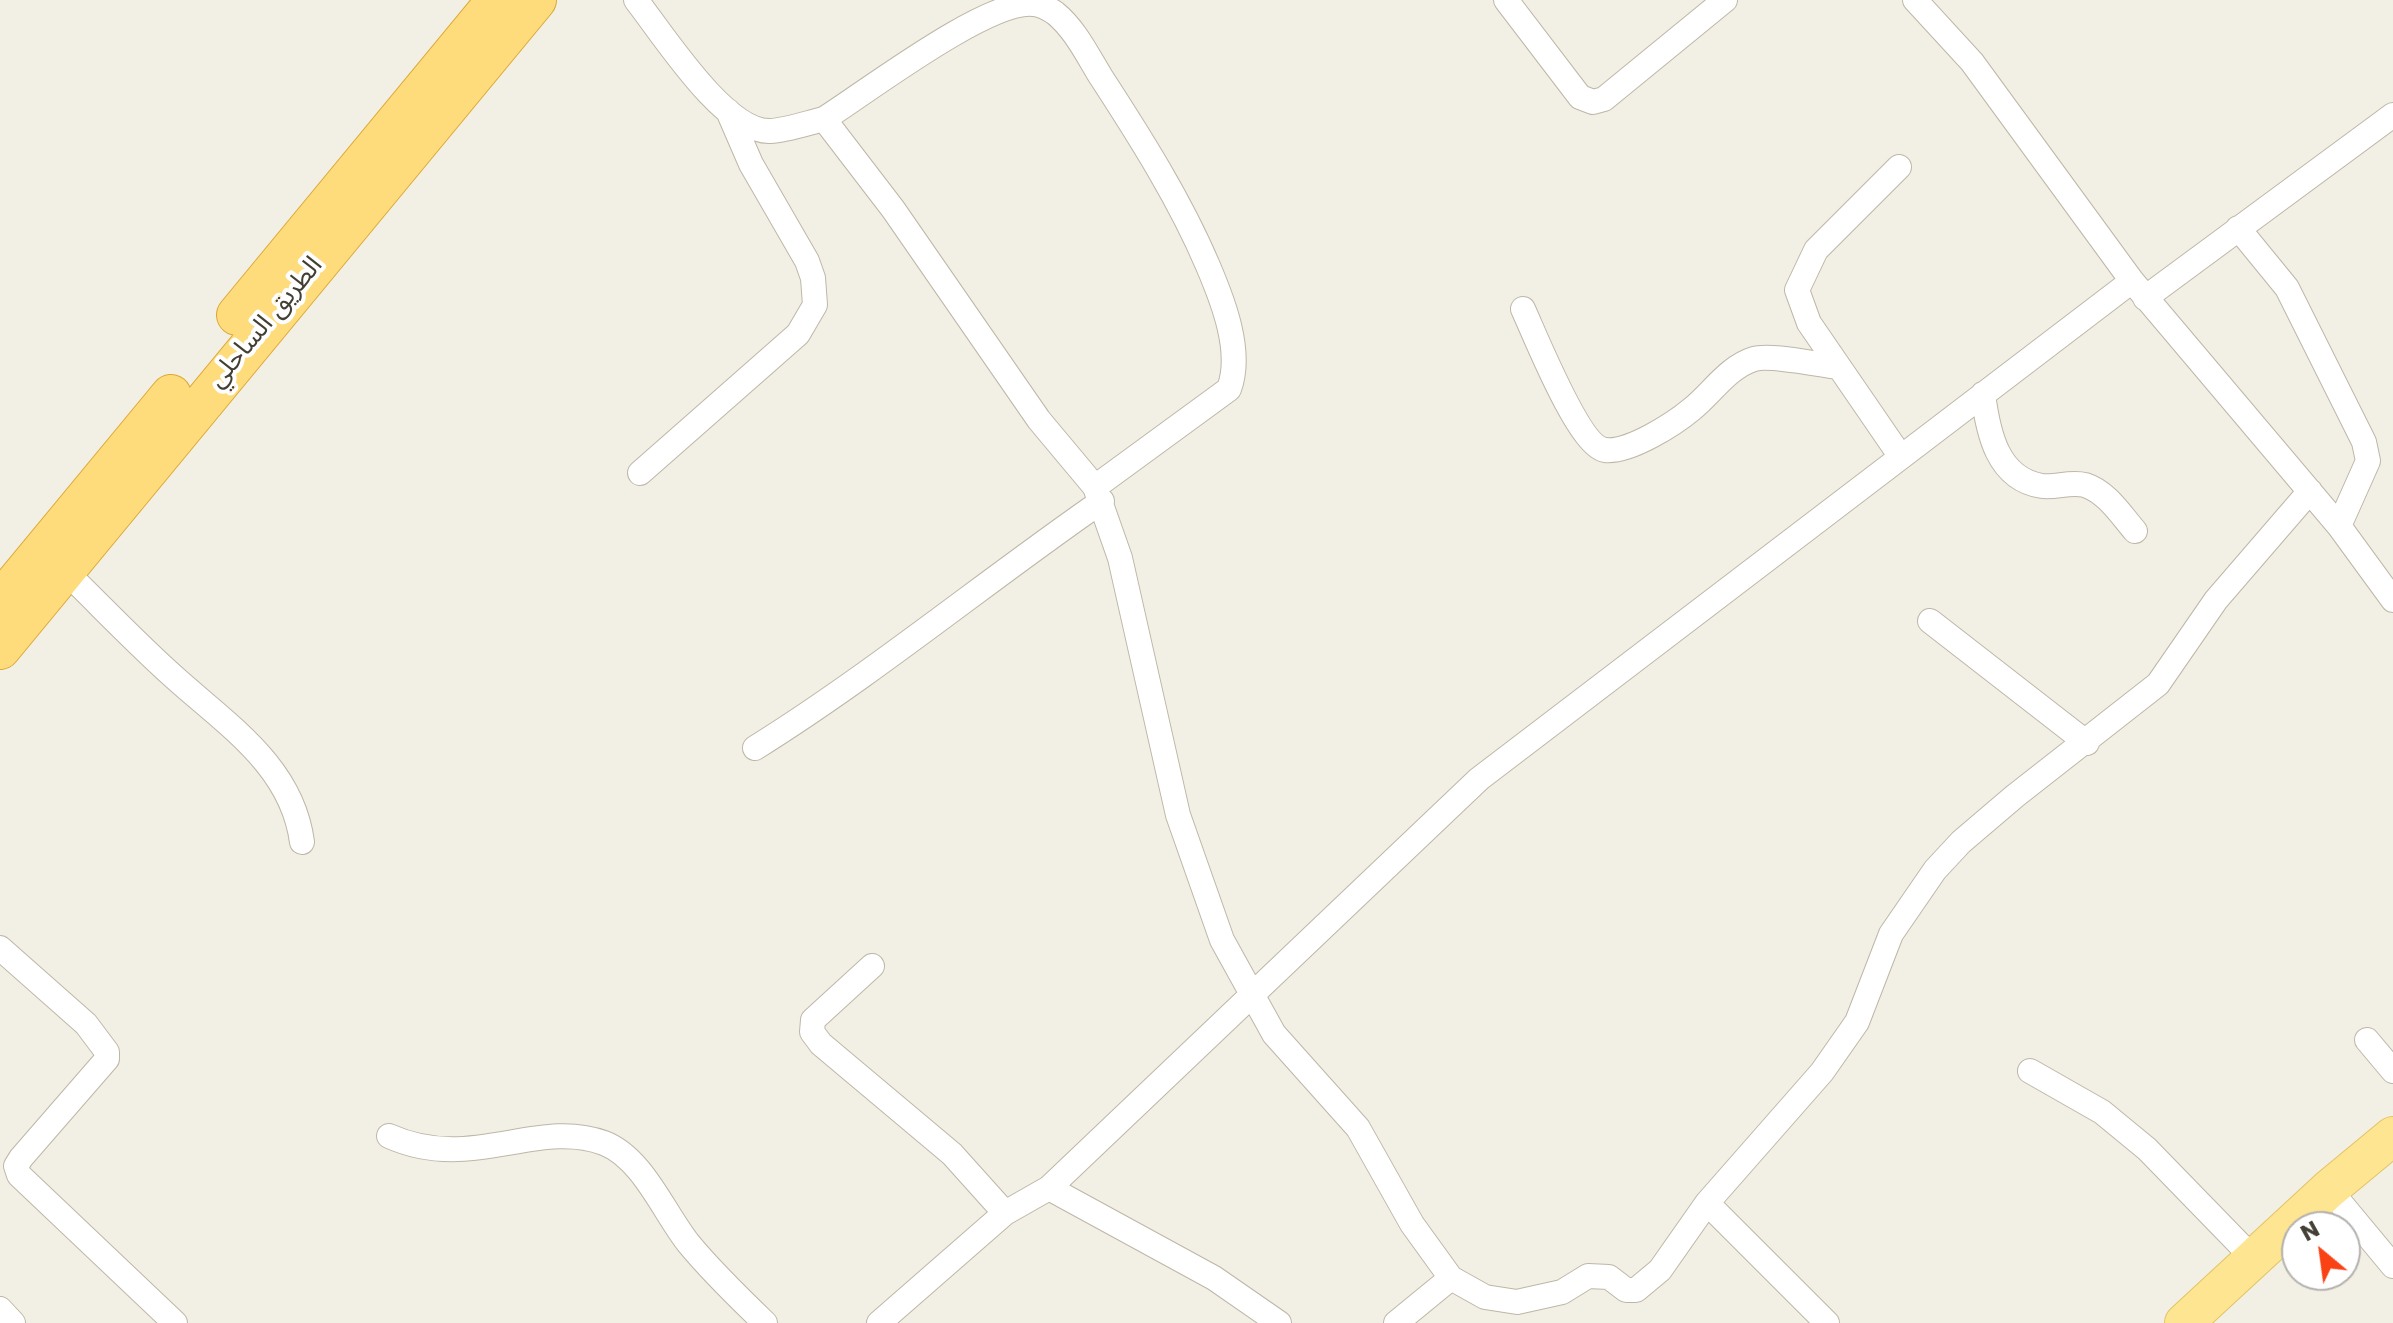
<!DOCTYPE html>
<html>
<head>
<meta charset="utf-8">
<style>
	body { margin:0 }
	#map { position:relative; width:2393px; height:1323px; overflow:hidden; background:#f2efe5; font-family:Poppins,sans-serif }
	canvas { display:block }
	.north { position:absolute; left:2281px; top:1211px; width:80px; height:80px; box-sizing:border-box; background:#fff; border:2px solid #b4b2ae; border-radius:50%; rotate:331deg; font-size:22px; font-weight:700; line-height:32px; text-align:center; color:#443f34 }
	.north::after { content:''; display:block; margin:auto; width:28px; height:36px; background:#f94315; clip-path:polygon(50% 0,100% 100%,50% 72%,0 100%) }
</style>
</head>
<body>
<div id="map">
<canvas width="2393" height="1323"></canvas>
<div class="north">N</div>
</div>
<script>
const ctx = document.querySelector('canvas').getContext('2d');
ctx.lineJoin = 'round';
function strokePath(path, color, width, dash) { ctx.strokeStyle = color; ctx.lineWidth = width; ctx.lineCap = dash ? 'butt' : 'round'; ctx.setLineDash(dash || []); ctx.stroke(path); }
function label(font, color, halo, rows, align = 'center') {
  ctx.font = font + ' Poppins,"Noto Sans Arabic",sans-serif'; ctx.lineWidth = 8; ctx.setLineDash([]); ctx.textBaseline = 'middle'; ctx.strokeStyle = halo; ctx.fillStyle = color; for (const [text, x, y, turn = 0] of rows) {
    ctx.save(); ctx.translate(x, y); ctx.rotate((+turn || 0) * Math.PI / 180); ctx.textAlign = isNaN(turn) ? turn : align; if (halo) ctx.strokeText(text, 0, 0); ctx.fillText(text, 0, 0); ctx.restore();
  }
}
const minor = new Path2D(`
	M636,0C662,33 725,133 770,131C788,130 807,123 824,119L893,209L1039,420L1095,487L1120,558L1178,815L1222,940L1274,1034L1358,1128L1412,1224L1451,1278L1485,1297L1517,1302L1562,1292L1588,1276L1609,1277L1626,1290H1636L1660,1270L1707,1203L1827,1323
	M1506,0L1580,97L1593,102L1604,99L1725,0
	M1915,0L1972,62L2132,281L2339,526L2393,600
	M824,119C868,91 987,0 1033,4C1040,4 1049,9 1055,13C1075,29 1088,56 1101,77C1140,137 1180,200 1208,266C1223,301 1243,352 1229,389L1095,487
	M1899,167L1816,250L1797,290L1809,323L1901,457
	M2238,228L2287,288L2364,442L2368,461L2339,526
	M2145,298L2393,115
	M1523,309C1535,335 1579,446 1605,450C1629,453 1674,424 1692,409C1712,393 1728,367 1754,359C1771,354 1818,365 1839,367
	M1983,394C1988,432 1997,479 2042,486C2056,488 2070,481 2085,485C2107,492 2121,515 2135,531
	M640,473L798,334L815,305L813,278L807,261L751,164L728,111
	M64,570C101,606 136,643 174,677C227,725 292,766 302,842
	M1930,621L2087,743
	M755,748C875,673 985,582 1102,501
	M0,948L86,1024L107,1052V1059L21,1158L16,1166L19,1175L175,1323
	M872,966L813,1020L812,1032L821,1044L952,1154L1005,1213
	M2367,1040L2393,1071
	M2030,1071L2102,1112L2147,1149L2253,1258
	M389,1136C471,1173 537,1118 604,1143C643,1158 664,1213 689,1244C712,1272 739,1298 765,1323
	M1049,1188L1214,1278L1279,1323
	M2329,1189L2393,1266
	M1707,1203L1822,1072L1857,1022L1891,934L1935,870L1961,842L2015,796L2158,684L2216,600L2310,491
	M0,1309L13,1323
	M879,1323L1005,1213L1049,1188L1479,779L2132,281
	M1396,1323L1451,1278`);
const primary = new Path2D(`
	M2184,1323L2329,1189L2393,1136`);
const trunk = new Path2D(`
	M237,315L497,0
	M0,602L171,395
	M0,649L536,0`);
strokePath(minor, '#beb7a7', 26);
strokePath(primary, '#e3c362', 40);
strokePath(trunk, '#dca834', 42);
strokePath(minor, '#fff', 24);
strokePath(primary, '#fee592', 38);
strokePath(trunk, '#fedc7c', 40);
label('26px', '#443f34', '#fff', [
	["الطريق الساحلي",266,323,-50]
]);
</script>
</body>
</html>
